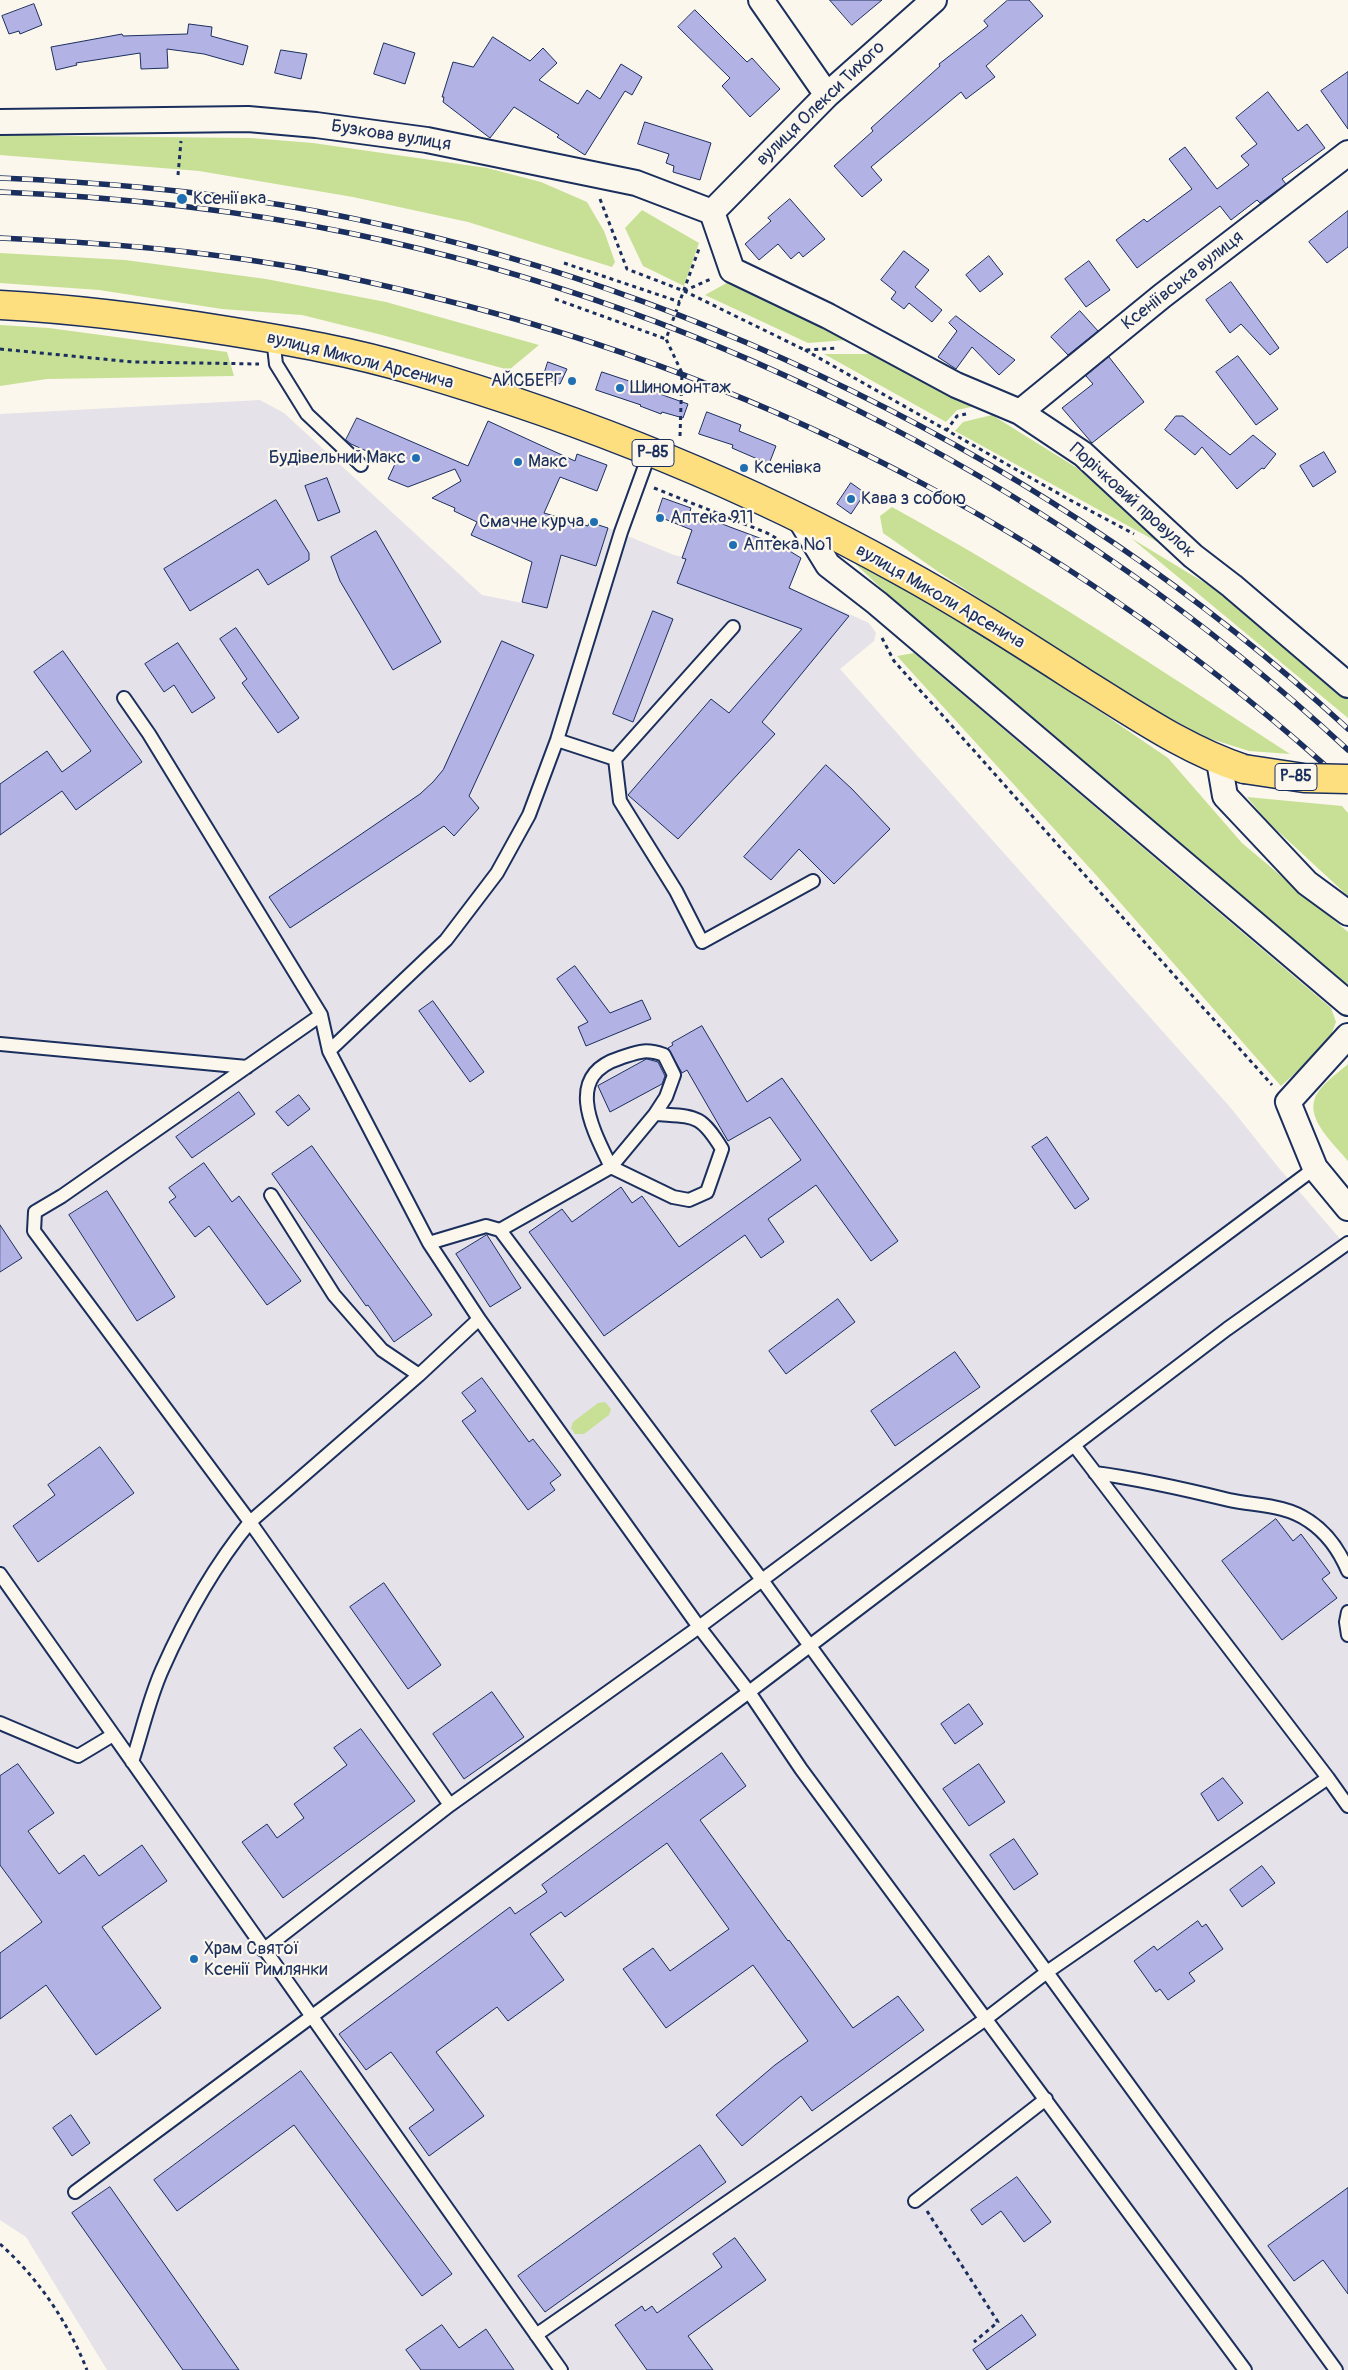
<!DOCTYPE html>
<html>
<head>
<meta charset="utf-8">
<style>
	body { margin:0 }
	canvas { display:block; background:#fbf7ec }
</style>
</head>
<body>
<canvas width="1348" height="2370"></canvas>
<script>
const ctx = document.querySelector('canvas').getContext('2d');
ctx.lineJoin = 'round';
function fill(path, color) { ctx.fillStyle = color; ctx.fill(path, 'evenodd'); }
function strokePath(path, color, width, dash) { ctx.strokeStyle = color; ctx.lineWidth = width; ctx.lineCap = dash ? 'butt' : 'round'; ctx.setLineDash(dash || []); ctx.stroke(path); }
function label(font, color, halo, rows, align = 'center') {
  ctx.font = font + ' Pangolin,sans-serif'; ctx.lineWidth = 4.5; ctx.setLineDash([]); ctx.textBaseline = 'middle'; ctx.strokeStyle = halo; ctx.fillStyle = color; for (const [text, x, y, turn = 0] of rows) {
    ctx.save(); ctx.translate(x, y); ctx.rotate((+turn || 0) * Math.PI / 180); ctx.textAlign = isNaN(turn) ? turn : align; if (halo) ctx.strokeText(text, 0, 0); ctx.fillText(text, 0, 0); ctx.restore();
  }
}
fill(new Path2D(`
	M260,400L284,413L482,595L547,608L560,556L596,566L608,528L674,555L769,578L869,623L876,633L874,641L840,669L1230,1107L1278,1167L1348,1248V2370H107L26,2237L0,2220V414Z`), '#e5e2ea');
fill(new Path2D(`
	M0,133L63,136L251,138L313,143L487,168L541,182L587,202L604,231L615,262L612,267L468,222L353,197L199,171L0,155Z
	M642,210L699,243L684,286L643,266L625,228Z
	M0,253L125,260L266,279L386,302L539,345L509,370L382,335L302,315L222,309L99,290L0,283Z
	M732,280L859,339L808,343L705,295Z
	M0,325L49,328L227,352L234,376L47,379L0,386Z
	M824,354H876L981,405L957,410L946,422Z
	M992,415L1077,468L1183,556L955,431L963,422Z
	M892,507C1029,582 1159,669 1290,754L1249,751L1205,737L1148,706L1089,669L940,573L883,533L880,516Z
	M1131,538L1223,594L1348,697V718Z
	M845,554L1036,668L1168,758L1242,843L1348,932V988L922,627Z
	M914,653L1331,1008L1336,1022L1328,1043L1281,1086L1096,875L897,656Z
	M1247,797L1342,806L1348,813V896L1267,821Z
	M1348,1064V1161C1335,1145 1306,1120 1315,1098C1320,1085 1338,1073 1348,1064Z
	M605,1402L611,1409L609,1415L584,1434H575L571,1428L573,1422L598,1403Z`), '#c8e096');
const building = new Path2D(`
	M830,0H882L852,25Z
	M1008,0H1029L1043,16L986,66L995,77L966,99L961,92L871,167L882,180L862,197L834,166L873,131L871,128L940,66L939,64L988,26L984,21Z
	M34,4L42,25L20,34L19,31L9,34L2,16Z
	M695,10L747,62L752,58L780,89L750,117L722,86L730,78L678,27Z
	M189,24L212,27L211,36L248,46L243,65L204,54L167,49L168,68L141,69L140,53L76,63L77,65L56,70L51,47L122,34L123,36L187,34Z
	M493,37L530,61L543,48L557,63L539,80L578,104L587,90L600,99L621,64L642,77L632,95L625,91L585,155L557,137L559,135L514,107L490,138L443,102L444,97H442L453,62L473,67Z
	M384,43L415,53L405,84L374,74Z
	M281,50L307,54L301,79L275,73Z
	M1348,72V129L1321,91Z
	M1268,92L1298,131L1307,124L1325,148L1282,179L1286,184L1260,203L1257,200L1231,220L1220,206L1137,268L1116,240L1144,219L1147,222L1192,189L1169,159L1185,147L1217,189L1249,165L1241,156L1257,144L1236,118Z
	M645,122L711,143L700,180L673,172L674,166L666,163L669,154L638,144Z
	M790,199L825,239L803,257L799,252L791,259L778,244L759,260L745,244L771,221L768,218Z
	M1348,211V247L1327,263L1309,242Z
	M904,251L929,270L915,287L942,310L932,322L909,303L904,309L891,299L896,292L881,280Z
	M989,256L1003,274L980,292L966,275Z
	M1089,261L1110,290L1086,307L1065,279Z
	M1231,282L1279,348L1270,355L1241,324L1230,333L1206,300Z
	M1080,311L1098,331L1068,355L1051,337Z
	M956,316L978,333L1015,360L999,375L972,347L956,369L938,357L957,331L949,323Z
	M1238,356L1278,409L1256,425L1216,372Z
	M1109,357L1144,402L1092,443L1062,408L1093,384L1086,376Z
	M548,362L567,369L560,384L543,378Z
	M602,372L644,386L643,388L688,404L683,418L662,412L661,414L640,406L641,405L596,390Z
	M707,412L741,425L739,431L776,446L769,464L732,448L733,445L699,434Z
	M1176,416H1183L1230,455L1253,435L1276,454L1264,469L1262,468L1237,489L1202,447L1195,455L1165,430Z
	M357,418L468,466L488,421L575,461L577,454L607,465L597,491L560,477L544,513L588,526L589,522L608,528L596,566L561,555L547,608L522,602L532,562L471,535L477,522L454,511L455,508L432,498L461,481L455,469L408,487L388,479L395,464L351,444L346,440Z
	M1324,452L1336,472L1313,487L1300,466Z
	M327,478L340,512L318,521L305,486Z
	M851,483L865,493L851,514L837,504Z
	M663,498L691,508L690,511L730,527L765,540L770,539L801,558L789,588L849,616L762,722L775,734L678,839L628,795L711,699L729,713L802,629L677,583L686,559L682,558L692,530L657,516Z
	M276,500L309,553V560L268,585L258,569L190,611L164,569Z
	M376,531L441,642L393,670L340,581L331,557Z
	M653,611L673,619L633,722L613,714Z
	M236,628L299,718L278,733L242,683L247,679L220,639Z
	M502,641L534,655L469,796L479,808L454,836L444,826L290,928L269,897L420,794L433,782L443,770Z
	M178,643L215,698L192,713L174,685L164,692L145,664Z
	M63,651L142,762L76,810L62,791L0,835V784L47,751L62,772L91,751L34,672Z
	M826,765L852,789L890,829L834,884L799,849L771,880L744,857Z
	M575,966L610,1013L642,1000L651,1019L586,1046L578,1027L588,1022L557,979Z
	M433,1001L484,1072L470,1082L419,1011Z
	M702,1026L747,1102L782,1078L898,1241L871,1261L816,1185L768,1219L784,1242L761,1258L745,1235L604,1336L529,1232L562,1209L572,1222L621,1187L632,1203L642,1196L679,1247L801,1160L770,1117L728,1141L687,1070L682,1073L668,1048L673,1045L672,1043Z
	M647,1059L658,1062L665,1076L662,1084L610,1112L598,1086Z
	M239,1092L255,1114L192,1158L176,1137Z
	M299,1095L310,1109L288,1126L276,1112Z
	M1047,1137L1089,1199L1075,1209L1032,1147Z
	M312,1146L432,1315L394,1342L368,1305L366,1306L272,1174Z
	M204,1163L232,1202L239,1196L301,1281L267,1305L209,1226L195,1237L169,1202L176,1197L169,1188Z
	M107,1191L175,1297L137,1321L69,1215Z
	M0,1225L22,1258L0,1272Z
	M487,1235L521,1288L490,1307L456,1254Z
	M838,1299L855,1322L786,1374L769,1351Z
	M955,1352L980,1387L895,1446L871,1411Z
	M482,1378L529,1442L533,1439L561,1475L550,1483L555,1490L528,1510L462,1421L476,1411L462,1393Z
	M100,1447L134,1493L38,1562L13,1526L55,1495L48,1485Z
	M1276,1519L1293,1541L1301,1534L1330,1573L1322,1579L1337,1598L1282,1640L1222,1561Z
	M384,1583L441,1665L408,1689L350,1607Z
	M492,1692L524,1737L464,1779L433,1734Z
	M969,1704L983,1724L955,1744L941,1724Z
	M361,1729L415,1801L283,1898L242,1842L267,1824L277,1838L304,1818L294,1804L347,1765L334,1748Z
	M722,1753L746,1786L700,1820L788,1941L789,1940L853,2028L898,1996L924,2030L812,2111L801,2096L742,2146L716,2115L775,2065L808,2041L753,1965L666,2028L623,1969L653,1948L670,1971L729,1929L667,1843L565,1917L561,1912L530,1934L564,1980L508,2021L497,2007L436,2052L484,2116L429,2156L409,2128L434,2110L391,2052L366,2070L339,2034L510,1907L515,1914L547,1892L542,1885Z
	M18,1764L54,1813L28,1831L59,1874L84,1855L99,1876L142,1845L167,1881L102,1927L161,2008L96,2055L46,1985L0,2019V1953L42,1922L0,1865V1776Z
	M979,1764L1005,1802L969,1826L943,1789Z
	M1223,1778L1243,1803L1218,1821L1201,1794Z
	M1014,1839L1038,1874L1014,1890L990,1855Z
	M1262,1866L1275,1883L1242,1907L1230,1890Z
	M1198,1921L1202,1927L1206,1924L1223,1949L1189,1973L1195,1981L1168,2000L1160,1989L1156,1992L1134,1961L1154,1946L1157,1950Z
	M301,2071L452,2274L422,2296L294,2125L177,2211L154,2180Z
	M71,2115L90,2143L72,2156L53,2128Z
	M700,2145L726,2182L545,2312L518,2276Z
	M1017,2177L1051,2222L1024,2242L1001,2211L982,2225L971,2210Z
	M110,2187L239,2370H183L72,2213Z
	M1348,2188V2294L1323,2260L1294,2281L1268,2246Z
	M735,2238L766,2280L688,2336L713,2370H647L615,2325L642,2306L645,2311L652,2306L657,2313L722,2267L713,2254Z
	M1022,2315L1036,2335L987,2370L973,2350Z
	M442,2325L459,2348L486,2329L514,2370H421L406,2350Z`);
fill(building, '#b2b2e4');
strokePath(building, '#1b2f5e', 1);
const lane = new Path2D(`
	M273,338L276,364L307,414L361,465
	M124,698L149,734L321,1015L329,1051L429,1243L479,1319L699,1627L749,1692L801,1769L1245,2370
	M557,740L615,759L733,627
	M615,759L620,801L676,891L702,942L813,881
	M321,1015L62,1196L35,1212L34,1231L250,1522L450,1805
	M0,1044L247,1067
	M329,1051L446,940L497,873L529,815L557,740L621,532L650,452
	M271,1195L334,1295L382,1350L419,1375
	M500,1230L611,1167L673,1197L689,1200L707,1192L722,1149C700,1113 695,1117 655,1114L611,1167C593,1130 563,1076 620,1058C638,1052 645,1048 664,1055L674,1075L666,1097L655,1114
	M429,1243L486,1226L500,1230L762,1580L1336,2370
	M1074,1445L1328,1778
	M1095,1473C1141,1479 1184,1489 1229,1500C1256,1506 1285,1504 1309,1521C1327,1533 1340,1552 1348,1571
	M0,1574L561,2370
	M1348,1612L1346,1622L1348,1635
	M0,1723L78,1756L113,1735
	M132,1762C142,1732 149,1699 162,1670C185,1618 214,1566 250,1522L419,1375L479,1319
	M263,1950L450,1805L699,1627L1315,1168
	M75,2192L749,1692L1227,1329L1348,1243
	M915,2201L1046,2099
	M536,2335L778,2167L987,2018L1047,1972L1328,1778L1348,1806`);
const street = new Path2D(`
	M761,0L827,95
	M0,122L248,119L316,125L427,140L636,183L712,212
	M712,212L732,270L828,316L956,385L1020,412L1083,454L1193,556L1232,586L1348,685
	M712,212L827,95L934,0
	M1020,412L1162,296L1348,153
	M798,516L828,565L877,603L1348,1003
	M1219,761L1225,796L1307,883L1348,913
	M1348,1036L1288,1102L1315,1168L1348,1208`);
const primary = new Path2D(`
	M0,305C76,309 153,319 228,331C290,341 353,352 413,370C582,419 746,485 899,570C963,605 1023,644 1084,683C1136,715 1186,750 1244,769`);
strokePath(lane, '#1b2f5e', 16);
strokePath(street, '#1b2f5e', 28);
strokePath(primary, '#1b2f5e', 31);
strokePath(new Path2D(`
	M178,175L181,141
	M600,199L627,269L684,291L805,350L838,348
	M564,263L680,302
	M684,291L713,278
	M555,299L666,339
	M0,349L133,362L259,364
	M805,350L1070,500L1134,534
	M946,431L957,416L966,414
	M680,436L682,373L666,339L700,246
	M654,488L767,533L788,545
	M882,638L894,661L1272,1085
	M927,2211L998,2322L974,2342
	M0,2244C38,2278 68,2322 87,2370`), '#1b2f5e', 3, [4, 4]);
strokePath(lane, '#fbf7ec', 12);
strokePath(street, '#fbf7ec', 24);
strokePath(primary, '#fedf80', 28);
const rail = new Path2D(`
	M0,178C95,182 189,190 282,205C673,272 1057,460 1348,729
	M0,192C118,197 234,209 349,233C720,309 1071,493 1348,750
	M0,238C92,242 184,249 275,264C329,272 383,285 436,298C779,382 1088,547 1348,786`);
strokePath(rail, '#1b2f5e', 5.5);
strokePath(rail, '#fbf7ec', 4, [11]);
const primaryBridge = new Path2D(`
	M1244,769L1304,778L1348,779`);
strokePath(primaryBridge, '#1b2f5e', 31, []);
strokePath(primaryBridge, '#fedf80', 28);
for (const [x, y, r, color] of [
	[182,199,6,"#1f6fb2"],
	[572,381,5,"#1f6fb2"],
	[620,388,5,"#1f6fb2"],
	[416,458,5,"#1f6fb2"],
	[518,462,5,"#1f6fb2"],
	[744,468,5,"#1f6fb2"],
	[851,499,5,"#1f6fb2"],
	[660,518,5,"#1f6fb2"],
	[594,522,5,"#1f6fb2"],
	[733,545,5,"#1f6fb2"],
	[194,1959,5,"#1f6fb2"]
]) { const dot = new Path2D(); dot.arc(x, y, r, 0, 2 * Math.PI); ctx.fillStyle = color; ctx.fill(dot); strokePath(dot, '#fbf7ec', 2); }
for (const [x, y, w] of [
	[653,453,42],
	[1296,777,42]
]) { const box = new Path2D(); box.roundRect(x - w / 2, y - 13.5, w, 27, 4); ctx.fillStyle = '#fbf7ec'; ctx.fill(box); strokePath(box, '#1b2f5e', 1); }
label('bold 16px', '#1b2f5e', null, [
	["Р-85",653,453],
	["Р-85",1296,777]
]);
label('18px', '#1b2f5e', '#fbf7ec', [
	["вулиця Олекси Тихого",821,104,-44],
	["Бузкова вулиця",391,136,9],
	["Ксеніївська вулиця",1183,281,-38],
	["вулиця Миколи Арсенича",360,361,14],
	["Порічковий провулок",1132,501,42],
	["вулиця Миколи Арсенича",940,597,30]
]);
label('18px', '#1b2f5e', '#fbf7ec', [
	["Ксеніївка",193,199],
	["АЙСБЕРГ",562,381,"right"],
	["Шиномонтаж",630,388],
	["Будівельний Макс",406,458,"right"],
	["Макс",528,462],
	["Ксенівка",754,468],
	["Кава з собою",861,499],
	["Аптека 911",670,518],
	["Смачне курча",584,522,"right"],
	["Аптека №1",743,545],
	["Храм Святої",204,1949],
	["Ксенії Римлянки",204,1970]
], 'left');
</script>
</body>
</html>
